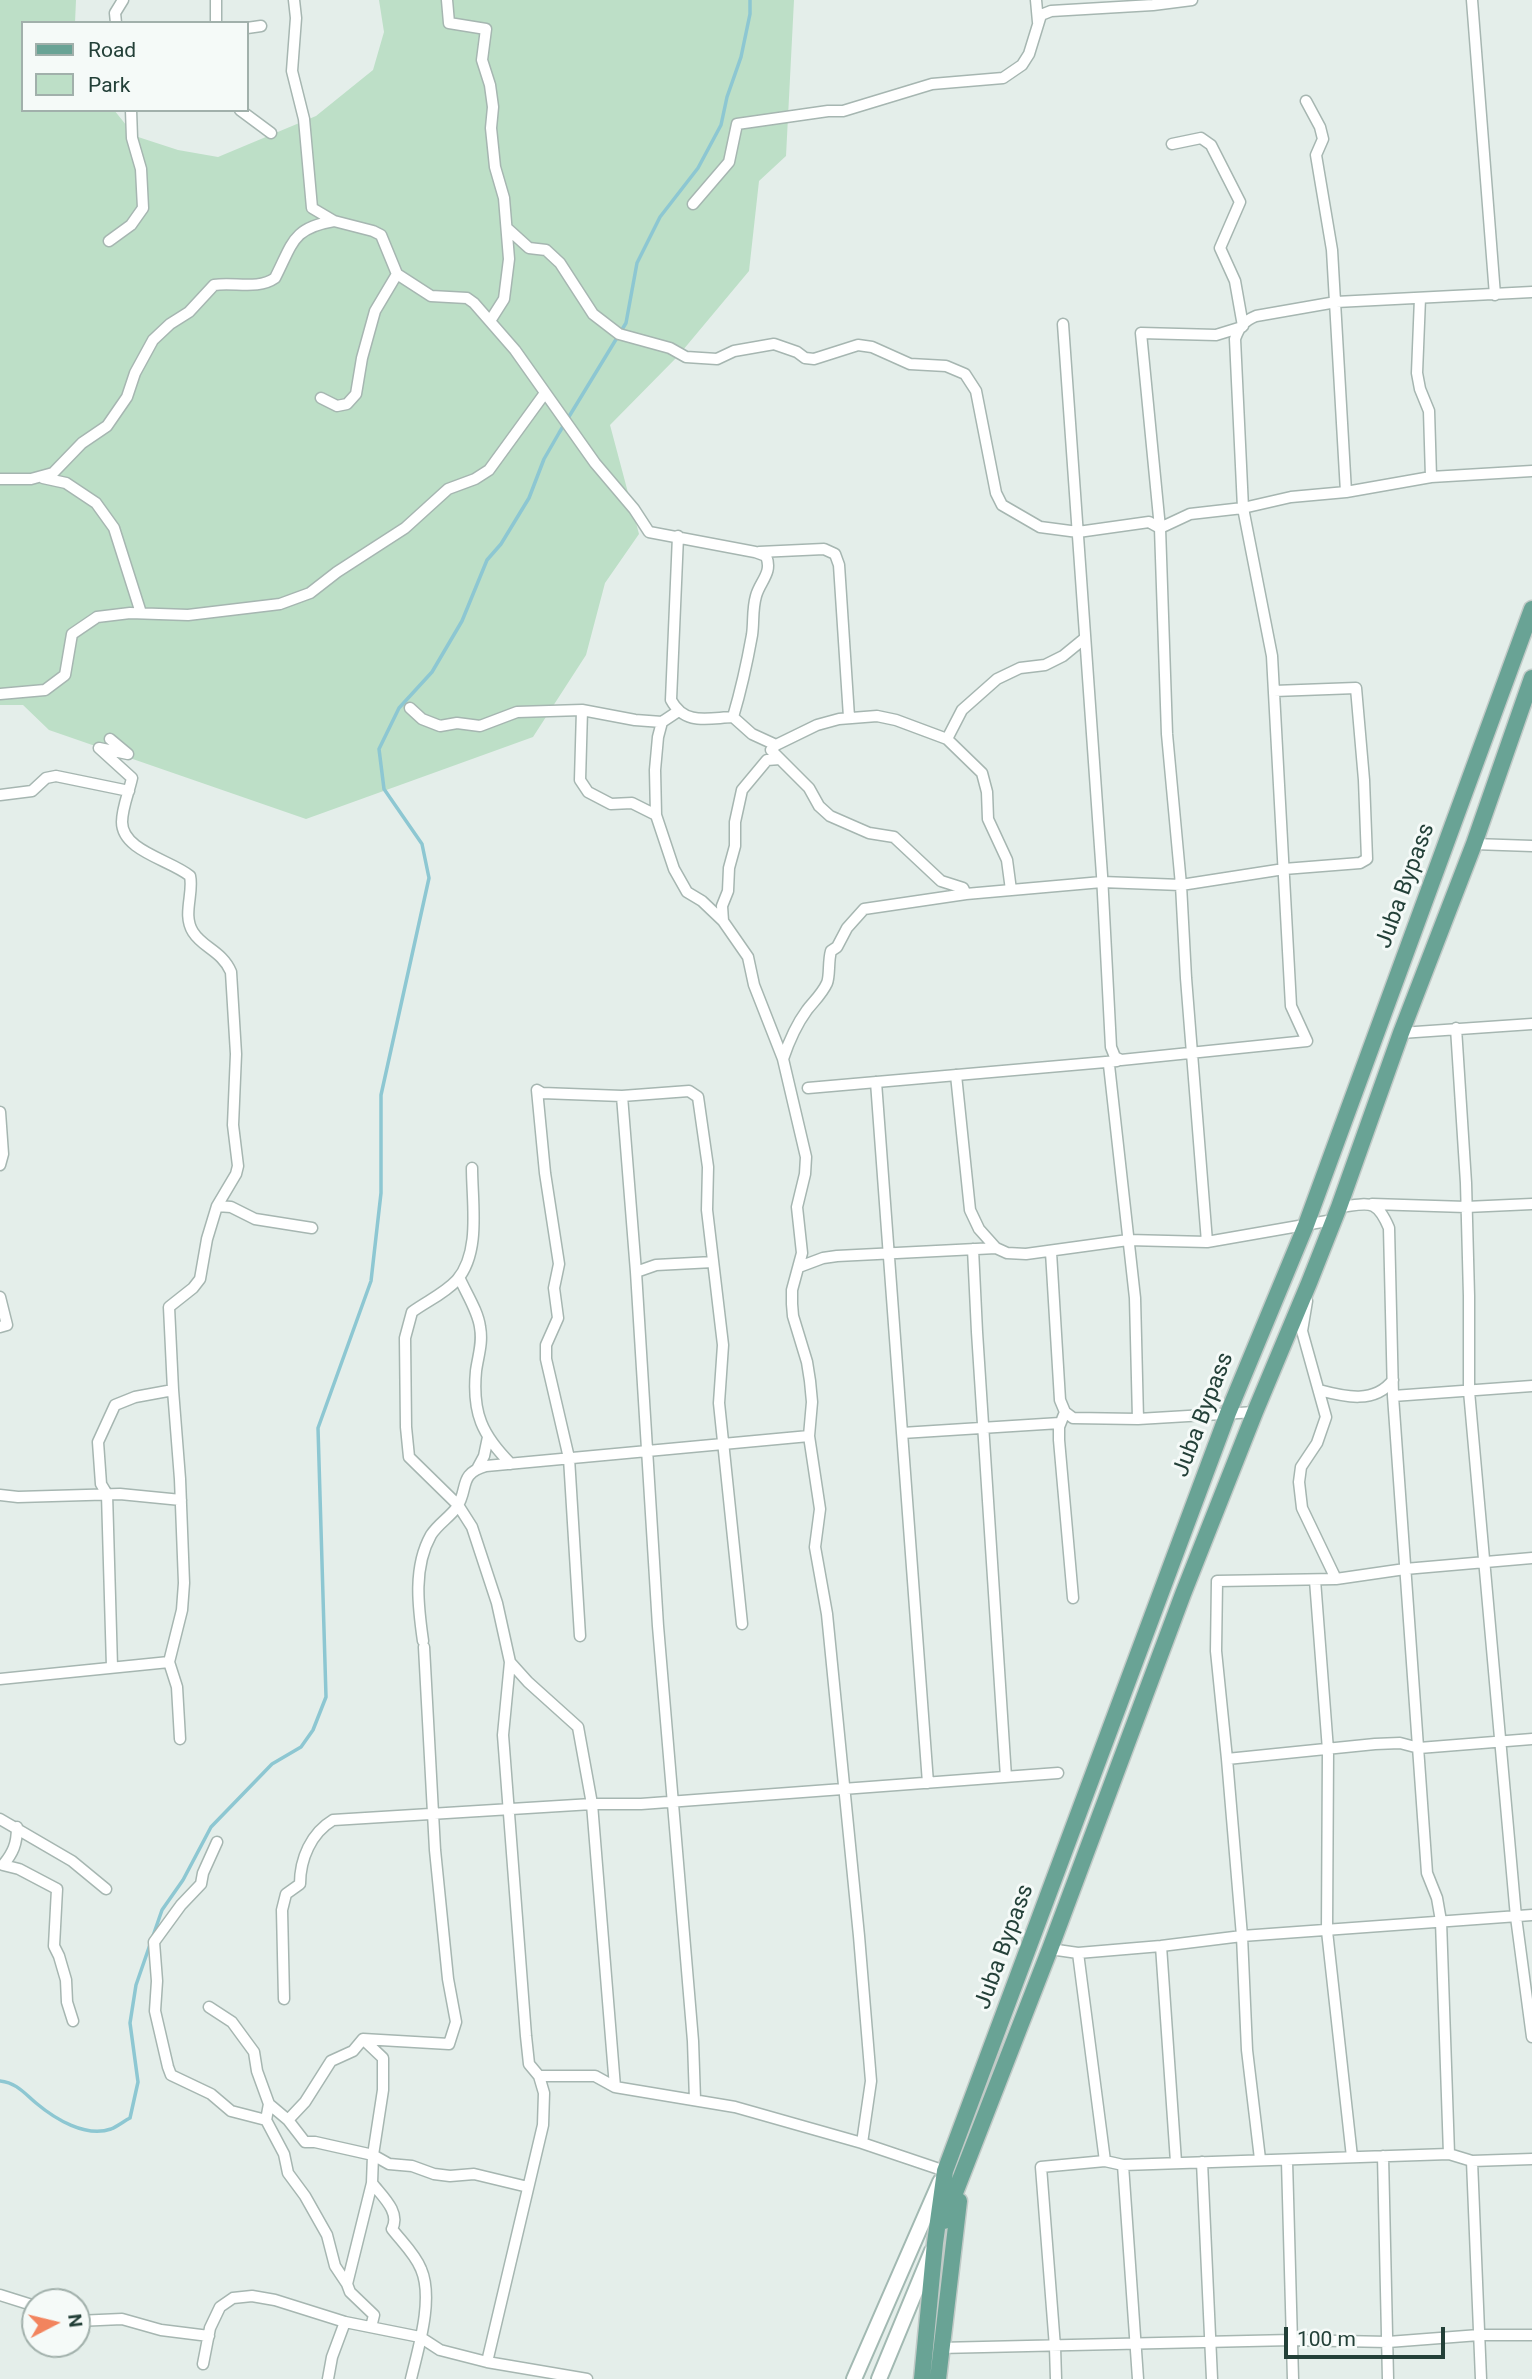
<!DOCTYPE html>
<html>
<head>
<meta charset="utf-8">
<style>
	body { margin:0 }
	#map { position:relative; width:1532px; height:2379px; overflow:hidden; background:#e4eeea; font-family:Roboto,sans-serif }
	canvas { display:block }
	.legend { position:absolute; left:21px; top:21px; width:228px; height:91px; box-sizing:border-box; background:#f5faf8; border:2px solid #a1b0ab; margin:0; padding:9px 12px; list-style:none; font-size:21px; color:#234038 }
	.legend li { display:flex; align-items:center; gap:14px; height:35px }
	.legend b { width:35px; border:2px solid #a1b0ab }
	.north { position:absolute; left:21px; top:2288px; width:70px; height:70px; box-sizing:border-box; background:#f5faf8; border:2px solid #a1b0ab; border-radius:50%; rotate:83deg; font-size:19px; font-weight:700; line-height:28px; text-align:center; color:#234038 }
	.north::after { content:''; display:block; margin:auto; width:24px; height:32px; background:#f2845e; clip-path:polygon(50% 0,100% 100%,50% 72%,0 100%) }
	.scale { position:absolute; left:1284px; top:2327px; width:161px; height:32px; box-sizing:border-box; border:4px solid #234038; border-top:0; padding-left:9px; font-size:21px; line-height:24px; white-space:nowrap; color:#234038; -webkit-text-stroke:5px #f5faf8; paint-order:stroke }
</style>
</head>
<body>
<div id="map">
<canvas width="1532" height="2379"></canvas>
<ul class="legend">
<li><b style="height:9px;background:#69a395"></b>Road</li>
<li><b style="height:19px;background:#bddfc7"></b>Park</li>
</ul>
<div class="north">N</div>
<div class="scale">100 m</div>
</div>
<script>
const ctx = document.querySelector('canvas').getContext('2d');
ctx.lineJoin = 'round';
function fill(path, color) { ctx.fillStyle = color; ctx.fill(path, 'evenodd'); }
function strokePath(path, color, width, dash) { ctx.strokeStyle = color; ctx.lineWidth = width; ctx.lineCap = dash ? 'butt' : 'round'; ctx.setLineDash(dash || []); ctx.stroke(path); }
function label(font, color, halo, rows, align = 'center') {
  ctx.font = font + ' Roboto,sans-serif'; ctx.lineWidth = 6; ctx.setLineDash([]); ctx.textBaseline = 'middle'; ctx.strokeStyle = halo; ctx.fillStyle = color; for (const [text, x, y, turn = 0] of rows) {
    ctx.save(); ctx.translate(x, y); ctx.rotate((+turn || 0) * Math.PI / 180); ctx.textAlign = isNaN(turn) ? turn : align; if (halo) ctx.strokeText(text, 0, 0); ctx.fillText(text, 0, 0); ctx.restore();
  }
}
fill(new Path2D(`
	M0,0H76L75,23H23V110H114L135,136L178,150L218,157L316,116L373,70L384,32L379,0H794L786,156L759,181L749,271L678,356L610,425L639,534L605,583L586,655L533,737L306,819L49,730L23,705H0Z`), '#bddfc7');
strokePath(new Path2D(`
	M0,2081C17,2083 24,2093 36,2103C55,2119 86,2138 111,2129C118,2126 124,2121 130,2118L138,2082L130,2023L136,1985L162,1910L183,1880L211,1827L272,1764L301,1747L313,1730L326,1697L318,1428L371,1281L381,1193V1095L429,878L422,844L384,789L379,749L399,708L432,672L462,621L487,560L501,544L529,498L544,459L559,433L626,323L637,263L660,217L698,168L721,125L727,97L741,57L750,14V0`), '#8dc7d2', 3.5);
const minor = new Path2D(`
	M216,0V23
	M294,0L296,18L292,71L304,119L312,208L334,221L373,231L381,235L397,274L431,296L467,298L474,303L515,350L595,463L634,509L649,532L755,552L766,556C773,573 760,581 756,596C752,610 754,622 752,635C747,663 741,690 733,717
	M447,0L449,23L486,29L482,60L490,85L493,107L491,128L495,167L504,198L509,259L504,299L490,321
	M1036,0L1038,22
	M1472,0L1495,295
	M116,23L115,13L123,0
	M247,28L261,26
	M1306,101L1320,127L1323,139L1316,155L1332,250L1346,492
	M240,110L271,133
	M1172,144L1201,138L1211,145L1240,202L1220,248L1235,281L1243,326
	M693,204L729,162L737,124L828,111H843L932,84L1003,78L1022,65L1029,54L1041,15L1051,11L1153,5L1192,0
	M508,229L529,248L546,250L560,263L593,314L619,334L670,348L686,357L717,359L734,351L774,344L797,352L805,358L814,359L858,345L872,347L910,364L946,366L965,374L976,391L996,493L1002,505L1040,527L1078,532L1149,522L1160,528L1190,514L1243,508L1291,497L1346,492L1431,477L1532,471
	M109,241L131,225L143,208L141,169L132,138L131,110
	M1420,298L1417,373L1420,389L1429,411L1431,477
	M1063,324L1102,875L1111,1047L1115,1057L1121,1060L1307,1041L1291,1006L1272,656L1243,508L1235,339C1239,327 1244,321 1256,316L1336,302L1532,292
	M321,398L337,406L347,404L356,394L362,358L375,311L397,274
	M43,478L66,483L96,503L114,528L141,613
	M0,479H31L53,473L82,443L107,426L127,397L135,373L153,340L170,324L189,312L214,285C235,282 258,290 275,278C293,243 292,228 334,221
	M678,536L671,700C685,726 708,718 733,717L752,734L776,745
	M759,552L824,549L835,554L839,565L849,717
	M0,694L45,690L65,675L72,634L97,617L130,613L188,615L280,604L310,593L337,572L405,528L448,489L475,479L489,470L545,393
	M410,708L422,719L440,726L457,723L480,726L517,712L582,710L635,720L662,722L677,712
	M582,710L580,780L588,792L611,804L632,803L656,815
	M662,722L658,737L655,770L656,815L674,869L687,892L702,901L723,921L748,957L754,985L783,1059L806,1157L805,1174L797,1207L802,1253L792,1290V1304L793,1316L807,1362L810,1381L812,1402L809,1436L820,1509L815,1547L827,1614L859,1936L871,2081L862,2143
	M110,739L128,754L99,748L132,778C129,792 122,808 122,822C122,851 171,860 190,876C194,893 182,915 193,932C203,948 222,951 231,972L236,1054L233,1125L238,1166L236,1174L217,1206L207,1239L200,1279L193,1288L169,1307L173,1390L135,1397L115,1405L98,1442L101,1484L107,1494L112,1667
	M947,739L962,710L997,679L1020,668L1045,665L1063,656L1085,638
	M0,795L32,791L46,778L56,776L129,791
	M1474,844L1532,846
	M966,894L963,888L941,881L894,837L869,833L830,816L819,806L809,788L771,750L776,745L817,725L839,719L877,716L896,720L947,739L982,773L987,792L988,819L1007,860L1011,890
	M723,921L722,906L728,891L729,868L735,846V822L742,790L767,760L780,759
	M1456,1028L1466,1183L1469,1296V1391L1516,1917L1532,2037
	M1401,1033L1532,1024
	M783,1059C789,1041 796,1025 807,1010C814,1001 822,994 827,983C830,976 828,961 831,951L837,947L847,928L864,909L966,894L1102,882L1181,885L1284,869L1360,863L1367,859L1364,780L1356,688L1274,691
	M1109,1065L1135,1298L1138,1419
	M956,1075L970,1210L979,1229L996,1248L1007,1253L1026,1254L1128,1240L1207,1242L1333,1220
	M876,1082L928,1783
	M808,1088L1117,1061
	M622,1096L636,1272
	M0,1112L3,1154L0,1165
	M472,1168C472,1203 481,1252 457,1280C444,1294 427,1301 412,1312L405,1338L406,1427L409,1457L458,1505L472,1527L497,1603L510,1662L528,1682L578,1727L592,1804H641L1058,1773
	M1372,1204L1466,1207L1532,1204
	M217,1206L231,1207L255,1219L312,1228
	M1339,1207C1368,1204 1376,1197 1389,1228L1393,1396L1427,1873L1437,1898L1441,1921L1449,2154
	M1207,1242L1186,978L1181,885L1167,734L1160,528L1141,333L1216,335L1242,327
	M973,1249L977,1332L1006,1777
	M1051,1252L1060,1400L1065,1412L1073,1418L1138,1419L1255,1412
	M799,1267L823,1258L837,1256L996,1248
	M459,1277C466,1293 478,1311 480,1327C483,1343 478,1356 476,1371C472,1413 482,1435 511,1464
	M0,1297L7,1325L0,1327
	M1307,1301L1302,1331L1326,1417L1317,1443L1301,1467L1299,1482L1302,1508L1336,1579
	M173,1390L180,1479L184,1583L182,1610L169,1662L177,1687L180,1739
	M1319,1390C1345,1397 1375,1404 1393,1380
	M1393,1396L1532,1386
	M1065,1412L1059,1427V1440L1073,1598
	M902,1433L1060,1423
	M477,1469L484,1456L488,1437
	M0,1495L18,1497L120,1494L181,1500
	M1532,1558L1405,1569L1336,1579L1217,1581L1216,1651L1227,1759L1375,1744L1400,1743L1419,1748L1532,1739
	M1315,1580L1328,1750L1327,1931L1352,2157
	M580,1636L569,1458L546,1359V1345L558,1318L554,1288L559,1264L545,1173L537,1090L542,1093L622,1096L689,1091L698,1097L708,1167L707,1210L723,1345L719,1403L742,1624
	M423,1641C418,1606 413,1567 431,1535C438,1524 450,1517 457,1507C469,1488 458,1474 486,1466L809,1436
	M0,1679L169,1662
	M1227,1759L1242,1936L1247,2050L1260,2159
	M0,1819L72,1861L106,1889
	M17,1827C17,1844 13,1853 3,1865L19,1869L57,1889L54,1946L59,1956L66,1980L67,2002L73,2021
	M217,1842L203,1873L201,1884L181,1905L154,1942L157,1981L155,2011L168,2067L171,2075L211,2094L231,2111L266,2120L284,2154L288,2173L305,2196L327,2235L335,2266L347,2284L350,2292L374,2315L371,2327
	M1161,1946L1176,2162
	M1050,1949L1078,1953L1161,1946L1242,1936L1532,1915
	M1078,1953L1105,2161
	M284,1999L282,1910L286,1894L300,1884C300,1859 311,1833 333,1820L592,1804L615,2087
	M209,2007L232,2022L254,2052L257,2071L269,2104L266,2120
	M363,2039L383,2058V2090L373,2155L389,2164L412,2166L434,2174L450,2176L474,2174L528,2187
	M539,2076H595L615,2087L735,2107L862,2143L945,2171
	M695,2100L693,2041L658,1626L636,1272L656,1265L713,1262
	M269,2104L288,2120
	M1383,2156L1388,2379
	M1287,2161L1293,2379
	M1472,2161L1481,2379
	M1202,2162L1212,2379
	M1123,2165L1138,2379
	M372,2183C382,2196 401,2212 392,2229C402,2242 415,2254 421,2269C434,2299 418,2349 411,2379
	M347,2284L372,2183L373,2155L315,2142H305L288,2120L305,2102L331,2061L353,2051L363,2039L449,2044L456,2022L448,1979L435,1850L424,1647
	M0,2295L35,2306
	M77,2321L122,2319L161,2330L209,2336
	M939,2348L1292,2340L1388,2342L1479,2335H1532
	M487,2362L543,2125L544,2093L539,2076L529,2064L526,2036L503,1735L510,1662
	M203,2364L210,2328L220,2307L233,2298L252,2296L275,2300L345,2322L420,2337L440,2350L487,2362L587,2379
	M328,2379L332,2357L345,2322
	M1056,2379L1055,2347L1041,2167L1105,2161L1123,2165L1449,2154L1472,2161L1532,2159`);
const secondary = new Path2D(`
	M854,2379L940,2182
	M879,2379L932,2251`);
const primary = new Path2D(`
	M944,2221L1050,1949L1183,1594L1255,1412L1309,1283L1339,1207L1401,1033L1474,844L1532,678
	M922,2379L935,2243L945,2171L1228,1413L1306,1225L1532,609
	M938,2379L959,2201`);
strokePath(minor, '#a6b6b1', 13);
strokePath(secondary, '#a2b9b2', 18);
strokePath(primary, '#c1cac7', 19);
strokePath(minor, '#fff', 10);
strokePath(secondary, '#fff', 14);
strokePath(primary, '#69a395', 16);
label('23px', '#234038', '#f5faf8', [
	["Juba Bypass",1406,886,-70],
	["Juba Bypass",1204,1415,-69],
	["Juba Bypass",1005,1947,-70]
]);
</script>
</body>
</html>
